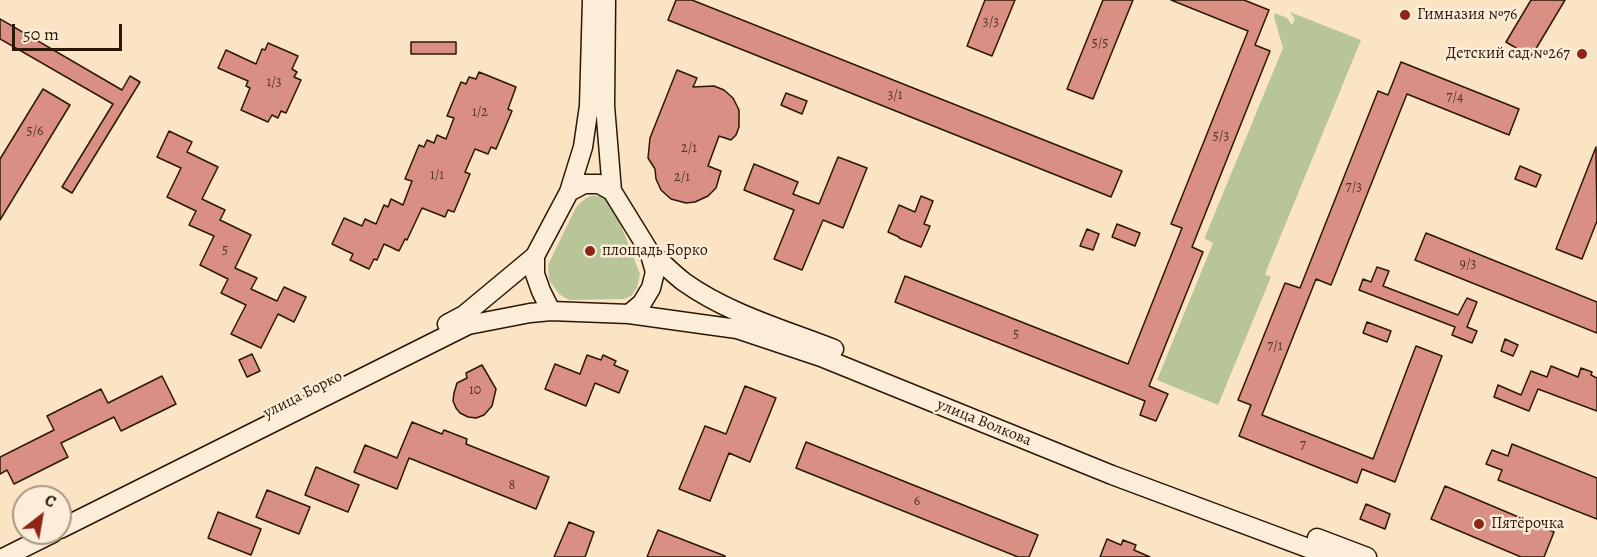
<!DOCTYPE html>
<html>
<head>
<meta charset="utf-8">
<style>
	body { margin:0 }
	#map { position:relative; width:1597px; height:557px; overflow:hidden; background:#fbe4c4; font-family:Alegreya,serif }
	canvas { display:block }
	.north { position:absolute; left:12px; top:485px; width:60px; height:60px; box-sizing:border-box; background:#fcedd9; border:2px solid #a89783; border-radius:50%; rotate:31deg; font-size:16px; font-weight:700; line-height:24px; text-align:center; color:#2b1703 }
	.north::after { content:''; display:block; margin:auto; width:21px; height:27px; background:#8f2418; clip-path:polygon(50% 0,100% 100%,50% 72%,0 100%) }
	.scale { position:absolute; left:12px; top:24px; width:110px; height:27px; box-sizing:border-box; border:3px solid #2b1703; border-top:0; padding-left:8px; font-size:18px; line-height:21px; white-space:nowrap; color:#2b1703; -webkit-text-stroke:4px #fcedd9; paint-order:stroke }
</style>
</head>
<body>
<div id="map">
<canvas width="1597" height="557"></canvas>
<div class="north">С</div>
<div class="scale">50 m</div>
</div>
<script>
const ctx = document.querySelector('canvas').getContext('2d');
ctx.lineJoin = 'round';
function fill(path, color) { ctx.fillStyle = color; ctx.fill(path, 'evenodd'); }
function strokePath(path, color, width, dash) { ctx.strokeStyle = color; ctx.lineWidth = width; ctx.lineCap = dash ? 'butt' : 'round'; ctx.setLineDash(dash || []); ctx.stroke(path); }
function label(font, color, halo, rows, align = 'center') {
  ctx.font = font + ' Alegreya,serif'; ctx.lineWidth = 5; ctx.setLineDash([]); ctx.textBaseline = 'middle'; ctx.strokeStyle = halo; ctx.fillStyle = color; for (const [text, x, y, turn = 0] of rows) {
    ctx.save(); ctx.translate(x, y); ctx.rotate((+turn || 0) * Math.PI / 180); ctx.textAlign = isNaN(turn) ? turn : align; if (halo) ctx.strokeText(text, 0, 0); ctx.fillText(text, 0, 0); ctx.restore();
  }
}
fill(new Path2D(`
	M1290,12L1361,40L1265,274L1271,277L1218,405L1157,380L1213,243L1204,238L1205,237L1283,48L1274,17L1275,13L1287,18L1292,25L1295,19Z
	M591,196C600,195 607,198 613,205L640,274L637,288L631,296L624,299L569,300L559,294L549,280L548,265L576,207L586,198Z`), '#b8c599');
const building = new Path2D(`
	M676,0H692L1122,171L1111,197L668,20Z
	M985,0H1015L992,56L967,46Z
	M1103,0H1133L1093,99L1067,89Z
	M1171,0H1244L1269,10L1255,45L1270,51L1192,247L1203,252L1149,386L1168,394L1156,421L1140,415L1145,401L895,302L905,276L1128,364L1182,228L1171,224L1248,31Z
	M1531,0H1565L1531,57L1506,42Z
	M0,19L122,90L130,76L140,82L72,193L62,187L113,104L0,39Z
	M411,42H456V54H411Z
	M268,43L298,56L292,69L297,72L294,77L301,80L286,113L281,111L278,118L272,115L268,122L241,110L250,88L246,86L248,81L218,68L226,50L256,64L262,49L265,50Z
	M1401,62L1519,109L1509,135L1407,94L1331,285L1316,279L1262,415L1373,459L1416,346L1442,356L1395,482L1362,469L1357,483L1239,436L1251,405L1238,400L1285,283L1300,288L1378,91L1388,95Z
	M677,70L697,78L693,87L714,86L724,90L733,98L739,110V127L736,135L731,140L719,136L708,166L721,171L716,188L708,196L695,202L686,203L671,199L661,190L656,179L655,169L648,158L650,138Z
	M479,72L516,87L508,109L512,111L496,149L491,147L488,154L475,149L465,172L470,174L454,212L448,210L445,217L422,208L407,240L405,239L399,251L384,244L377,260L374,259L369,269L350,260L353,254L332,244L344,218L362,226L365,219L376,224L384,205L388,207L391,199L403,205L412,181L405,179L419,145L424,147L427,140L434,143L437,135L446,139L454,118L447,116L461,82L466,84L469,77L476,79Z
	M43,89L70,105L0,220V159Z
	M786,93L807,101L802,114L781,105Z
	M169,131L192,142L187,152L218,167L202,199L225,210L220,220L251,235L235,268L257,278L251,289L277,301L284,287L306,297L294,322L278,314L261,348L231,334L246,305L221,293L228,279L200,265L214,236L189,225L196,211L167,197L181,168L157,157Z
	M1596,147L1597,221L1582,259L1556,249Z
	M838,157L867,168L843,228L823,220L802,270L774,259L794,210L744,190L754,164L798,182L793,194L819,204Z
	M1520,166L1541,175L1536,187L1515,179Z
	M921,196L933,201L924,224L930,226L921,247L899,238V237L888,232L899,205L915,212Z
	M1117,224L1140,233L1135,246L1112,237Z
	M1087,229L1099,234L1093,250L1080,246Z
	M1426,233L1597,302V333L1415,260Z
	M1377,267L1389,271L1383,286L1458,315L1467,298L1477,302L1467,327L1477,331L1472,343L1452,335L1455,327L1359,290L1363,279L1371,282Z
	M1367,322L1391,331L1387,342L1363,333Z
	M1505,339L1518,345L1513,356L1501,351Z
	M252,354L260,371L247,377L239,360Z
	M587,355L601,360L603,355L616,361L614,365L628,371L619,393L595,383L586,406L545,389L555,364L580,374Z
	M482,365L496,389L492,406L484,415L476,418L468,417L460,413L456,408L453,401L454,393L457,383L467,378L466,373Z
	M1551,366L1578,377L1581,368L1592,372L1591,375L1597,378V411L1538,389L1529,411L1494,397L1498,385L1521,395L1531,371L1547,377Z
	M162,376L176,404L121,431L114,417L61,443L68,457L14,484L7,470L0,474V457L54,430L47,416L101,389L108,403Z
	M745,386L776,398L750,462L729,453L710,501L679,489L705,426L726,434Z
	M412,422L442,434L444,430L467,439L466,444L549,477L536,509L409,458L397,489L354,472L365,445L397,458Z
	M806,442L1038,535L1029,557H1018L796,468Z
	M1512,444L1597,478V519L1498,480L1502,470L1486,464L1492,450L1508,456Z
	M316,467L359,485L348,512L305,495Z
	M1445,486L1554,532L1544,557H1521L1431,519Z
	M267,490L310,507L299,534L256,517Z
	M1366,504L1390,514L1385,529L1360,519Z
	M218,512L261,529L251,555L208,538Z
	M569,522L594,532L585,557H554Z
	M658,530L725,556V557H647Z
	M1107,539L1121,545L1123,540L1136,545L1134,550L1150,557H1100Z`);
fill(building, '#d98f84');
strokePath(building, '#2b1703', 1.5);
const secondary = new Path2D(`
	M606,0L605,106L612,191
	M569,192L584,184H599L612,191L649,251L655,272L651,288L642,303L629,314
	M649,251C661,261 672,273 684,282C729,314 783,329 834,349
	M551,311L541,291L535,274V256L569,192L583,147L589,106L592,0
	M447,324L464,315L535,256
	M60,529L468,325L530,313L551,311L629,314L737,329L821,357L1112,475L1332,557
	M1317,538L1367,557
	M5,557L53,533`);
strokePath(secondary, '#2b1703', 21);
strokePath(secondary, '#fcedd9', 18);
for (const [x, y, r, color] of [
	[1405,15,6,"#8f2418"],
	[1582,54,6,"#8f2418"],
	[590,251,6,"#8f2418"],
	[1479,524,6,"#8f2418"]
]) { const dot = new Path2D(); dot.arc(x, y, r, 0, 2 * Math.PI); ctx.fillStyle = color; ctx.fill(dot); strokePath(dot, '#fcedd9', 2); }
label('14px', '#563523', null, [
	["3/3",991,23],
	["5/5",1100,44],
	["1/3",274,83],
	["3/1",895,96],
	["7/4",1455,98],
	["1/2",480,113],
	["5/6",35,132],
	["5/3",1221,137],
	["2/1",689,149],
	["1/1",437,176],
	["2/1",682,178],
	["7/3",1354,188],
	["5",225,251],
	["9/3",1468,265],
	["5",1016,335],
	["7/1",1275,347],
	["10",475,391],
	["7",1303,446],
	["8",512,486],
	["6",917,502]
]);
label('16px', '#2b1703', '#fcedd9', [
	["Гимназия №76",1417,15],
	["Детский сад №267",1570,54,"right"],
	["площадь Борко",602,251],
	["Пятёрочка",1491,524]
], 'left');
label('16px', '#2b1703', '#fcedd9', [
	["улица Борко",303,395,-27],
	["улица Волкова",984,423,22]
]);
</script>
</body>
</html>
